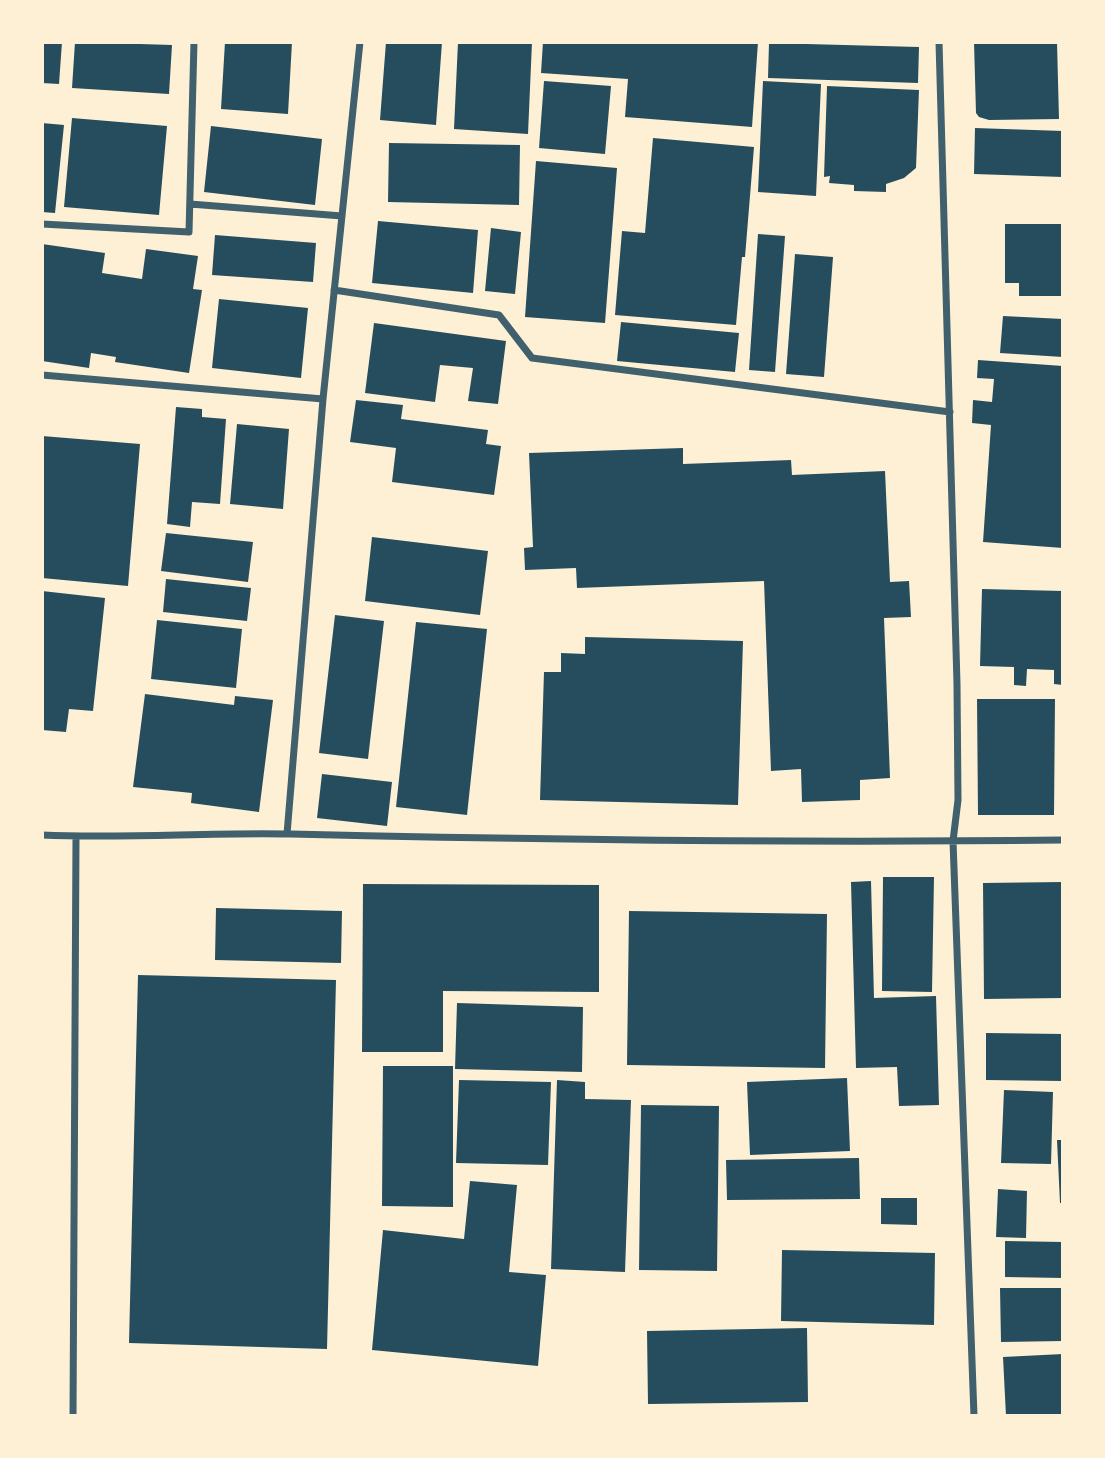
<!DOCTYPE html>
<html>
<head>
<meta charset="utf-8">
<style>
	body { margin:0 }
	#map { position:relative; width:1105px; height:1458px; overflow:hidden; background:#fdf0d5; font-family:"Work Sans",sans-serif }
	canvas { display:block }
	.frame { position:absolute; inset:0; border:44px solid #fdf0d5; pointer-events:none }
</style>
</head>
<body>
<div id="map">
<canvas width="1105" height="1458"></canvas>
<div class="frame"></div>
</div>
<script>
const ctx = document.querySelector('canvas').getContext('2d');
ctx.lineJoin = 'round';
function fill(path, color) { ctx.fillStyle = color; ctx.fill(path, 'evenodd'); }
function strokePath(path, color, width, dash) { ctx.strokeStyle = color; ctx.lineWidth = width; ctx.lineCap = dash ? 'butt' : 'round'; ctx.setLineDash(dash || []); ctx.stroke(path); }
fill(new Path2D(`
	M42,42H62L59,84L42,83Z
	M75,42L172,45L169,94L72,88Z
	M225,42H292L288,114L221,109Z
	M386,42H442L436,125L380,120Z
	M458,42H532L528,134L454,129Z
	M543,42H758L752,127L625,117L628,79L541,73Z
	M974,42H1057L1059,119L989,120L979,117L976,113Z
	M769,43L919,47L918,83L768,78Z
	M544,81L611,86L605,154L539,148Z
	M763,81L821,84L816,196L758,192Z
	M827,86L919,90L916,168L904,178L886,184V192L854,191V185L829,183L830,176L824,177Z
	M72,118L167,126L159,215L64,207Z
	M42,123L64,125L55,213L42,212Z
	M211,126L322,139L315,205L204,192Z
	M975,128L1063,131V177L974,174Z
	M653,138L754,147L745,257H742L736,325L615,315L622,231L645,233Z
	M389,143L520,145L519,205L388,202Z
	M536,161L617,168L605,323L525,317Z
	M378,221L478,230L473,293L372,283Z
	M1005,224H1063V296H1019V283H1005Z
	M491,228L521,232L515,294L485,291Z
	M758,234L785,236L775,372L749,370Z
	M215,235L316,243L313,282L212,275Z
	M42,244L105,253L102,273L142,279L146,249L198,256L193,289L202,290L189,373L115,362L116,357L91,353L89,368L42,361Z
	M795,254L833,257L824,377L786,374Z
	M219,299L308,308L301,378L212,368Z
	M1003,316L1063,319V357L1000,353Z
	M621,322L739,333L735,372L617,361Z
	M374,323L506,341L498,404L468,401L473,368L440,365L435,402L365,393Z
	M978,360L1063,366V548L983,542L991,425L972,423L973,400L992,402L994,379L977,378Z
	M356,400L403,405L401,419L488,430L486,444L501,446L494,495L392,482L396,448L350,442Z
	M176,407L202,409V417L226,419L220,504L192,502L190,527L167,524Z
	M237,424L289,429L283,509L230,504Z
	M42,436L140,444L128,586L42,578Z
	M683,448V464L791,460L792,475L885,471L890,582L909,581L911,617L884,618L890,778L860,780V800L802,802L801,769L771,771L764,581L577,588L576,568L525,570L524,548L533,547L529,453Z
	M166,533L253,542L248,582L161,571Z
	M372,537L488,551L480,615L365,601Z
	M166,579L251,588L247,621L163,612Z
	M982,589L1063,591V685L1054,684V670L1027,669L1026,686L1014,685V667L980,666Z
	M42,591L105,598L93,711L69,709L66,732L42,730Z
	M335,615L384,621L368,759L319,753Z
	M157,620L242,629L236,688L151,679Z
	M416,622L487,629L467,815L396,807Z
	M585,637L743,641L738,805L540,800L544,672H561V653L585,654Z
	M145,694L234,705L235,696L273,700L259,812L191,803L192,793L133,787Z
	M977,699H1055L1054,815H978Z
	M322,774L392,782L387,826L317,818Z
	M883,877H934L932,992L882,991Z
	M871,881L874,998L936,996L939,1105L899,1106L897,1067L856,1068L851,882Z
	M1063,882V998L984,999L983,883Z
	M363,884L599,885V992L443,991V1052H362Z
	M216,908L342,911L341,963L215,960Z
	M629,911L827,914L825,1068L627,1065Z
	M138,975L336,980L327,1349L129,1343Z
	M457,1003L583,1007L582,1072L455,1069Z
	M986,1033L1063,1034V1081L986,1080Z
	M383,1066H453V1207L382,1206Z
	M847,1078L850,1151L750,1155L747,1082Z
	M459,1080L551,1082L548,1165L456,1163Z
	M557,1080L585,1082V1099L631,1100L625,1272L551,1269Z
	M1004,1090L1053,1092L1051,1164L1001,1163Z
	M641,1105L719,1106L717,1271L639,1270Z
	M1057,1140H1063V1203H1060Z
	M859,1158L860,1199L727,1200L726,1160Z
	M470,1181L517,1185L509,1272L546,1275L538,1366L372,1350L383,1230L464,1239Z
	M998,1189L1027,1191L1026,1238L996,1237Z
	M881,1198H917V1225L881,1224Z
	M1005,1241L1063,1242V1278L1005,1277Z
	M782,1250L935,1253L934,1325L781,1321Z
	M1000,1288H1063V1341L1001,1342Z
	M807,1328L808,1402L648,1404L647,1331Z
	M1063,1354V1416H1006L1003,1357Z`), '#264d5e');
strokePath(new Path2D(`
	M939,42L957,684L958,800L953,841L974,1416
	M190,204L342,216
	M42,224L189,232L194,42
	M334,290L499,315L532,358L950,412
	M42,375L323,399
	M287,834L323,399L360,42
	M42,835C125,839 208,832 291,834C548,840 806,843 1063,840
	M73,1416L76,837`), '#3f606c', 7);
</script>
</body>
</html>
